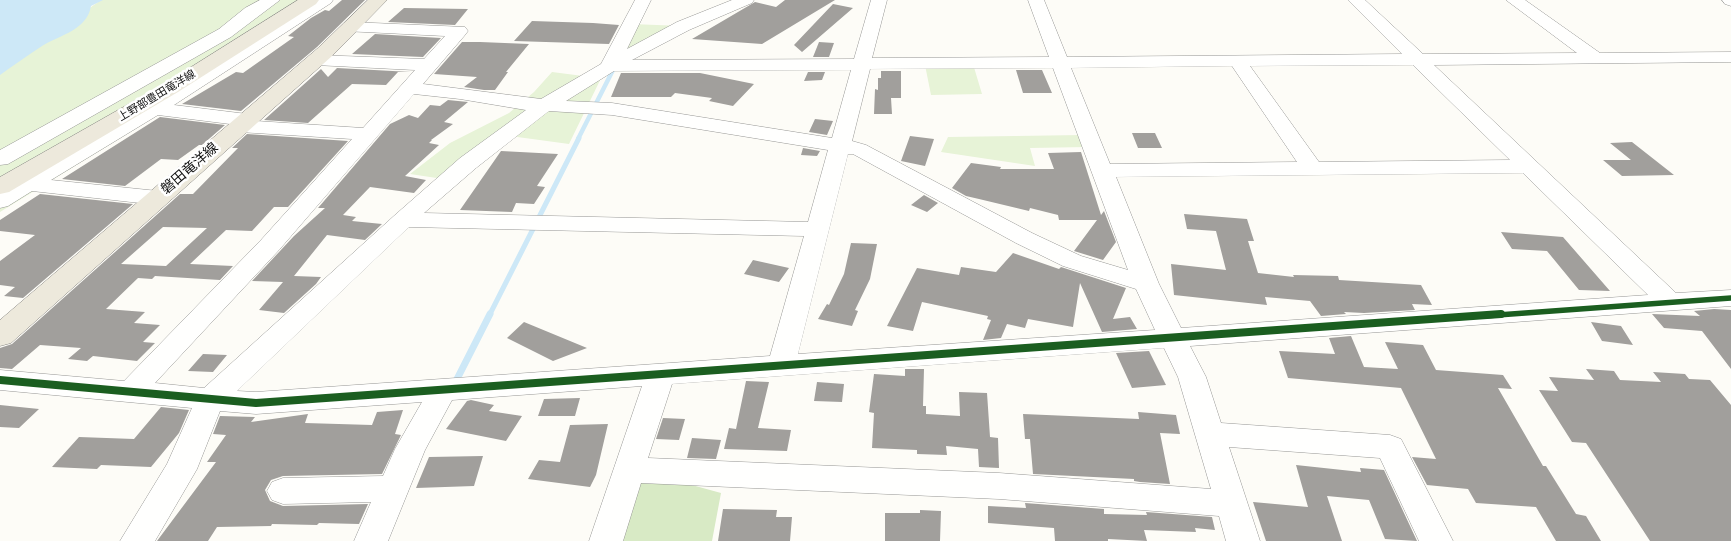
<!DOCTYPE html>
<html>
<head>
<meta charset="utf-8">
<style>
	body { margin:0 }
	canvas { display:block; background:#fdfcf7 }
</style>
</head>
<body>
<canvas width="1731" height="541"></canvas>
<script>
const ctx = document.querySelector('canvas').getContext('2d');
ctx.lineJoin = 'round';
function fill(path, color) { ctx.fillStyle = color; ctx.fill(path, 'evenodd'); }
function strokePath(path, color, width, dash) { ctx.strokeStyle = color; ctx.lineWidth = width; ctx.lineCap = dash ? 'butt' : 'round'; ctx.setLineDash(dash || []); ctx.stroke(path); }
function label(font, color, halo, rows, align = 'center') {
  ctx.font = font + ' "Times New Roman","Noto Sans JP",serif'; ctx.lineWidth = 5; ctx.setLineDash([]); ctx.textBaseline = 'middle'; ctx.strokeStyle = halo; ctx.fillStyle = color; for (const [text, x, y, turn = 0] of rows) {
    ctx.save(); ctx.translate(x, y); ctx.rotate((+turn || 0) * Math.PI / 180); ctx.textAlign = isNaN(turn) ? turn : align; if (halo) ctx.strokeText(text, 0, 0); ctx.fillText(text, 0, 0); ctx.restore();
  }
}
fill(new Path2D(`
	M101,0H267L225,33L280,0H331L166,110L0,212V71Z
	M631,24L683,26L612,62Z
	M973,64L982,94L931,95L925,65Z
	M606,68L569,144L510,136L450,180L410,174L450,143L509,113L534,92L552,72L591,77Z
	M1082,135L1088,147L1030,148L1035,166L941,152L948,137Z`), '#e7f3d7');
fill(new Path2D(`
	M641,471L721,493L712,541H623Z`), '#d8eac5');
fill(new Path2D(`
	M0,0H103L91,6C87,30 60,35 42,46C28,55 14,65 0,75Z`), '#cde8f7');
strokePath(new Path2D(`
	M578,139L614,68`), '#cde8f7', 4.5);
strokePath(new Path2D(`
	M489,316L579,138`), '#cde8f7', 5);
strokePath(new Path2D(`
	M455,383L490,314`), '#cde8f7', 7);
fill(new Path2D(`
	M342,0H365L317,47L241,111L182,104L236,72L243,73L294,37L288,36L311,18L325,10L329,11Z
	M785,0H835L762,44L692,39L755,2L776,7Z
	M833,4L853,8L802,52L794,45Z
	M404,8L468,9L455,25L388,22Z
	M532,21L593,23L619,25L609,44L514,41Z
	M375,34L441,38L423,57L352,54Z
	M462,42H480L529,44L506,72H508L495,90H484L464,87L477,77L434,74Z
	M819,42L834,43L829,57H813Z
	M337,68L411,72H398L386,85L352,84L308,123L264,120L321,69L328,77Z
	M1016,70H1042L1052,93H1023Z
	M881,71H901V98H891L892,114H874L875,89L878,90V78H881Z
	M808,72H825L822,80L804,81Z
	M621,73H700L754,84L733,106L709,101L712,98L675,93L671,97H611Z
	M448,100L468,102L444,122L453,124L431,140H432L429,143L439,145L405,176L426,180L414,193L370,187L343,215L356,217L352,221L382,224L365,240L327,235L294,276L321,277L316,284L284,313L259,310L283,282L252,281L294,236L325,208H318L390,124L409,115L418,118L430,105L440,106Z
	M160,117L225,125L202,145H199L178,160L161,159L125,186L62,179Z
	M815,119L833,121L827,135L809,132Z
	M1132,133H1155L1162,148H1138Z
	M247,134L348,141L288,207H274L252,231L226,230L190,264L233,266L220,280L155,276L152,279L138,278L106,309L145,312L134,323L160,325L143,342L155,343L137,361L93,356L87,361L68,359L81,348L40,345L12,369L0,368V348L12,344L180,194H193L238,148H232ZM163,227L207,228L166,266L121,264Z
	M910,136L934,139L925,166L901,161Z
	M1632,142L1674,175L1622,176L1603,160H1631L1610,143Z
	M803,148L820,151L817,156L801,155Z
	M501,151L558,154L537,186L545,187L534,204L516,203L512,212L460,210Z
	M1081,152L1101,215L1104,211L1116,242L1103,260L1074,251L1097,220H1059L1058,215L1030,208L1029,211L979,199L966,196L952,188L971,163L1001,167L1000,169H1054L1048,153Z
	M40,194L133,204L23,298L4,296L15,287L0,285V261L35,235L0,231V220Z
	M924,195L938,203L927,212L911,205Z
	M1184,214L1247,219L1254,241H1248L1258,273L1294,277L1293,275L1338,276L1339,280L1421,285L1432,305L1412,304L1415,310L1364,313L1344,312L1346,314L1321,316L1310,301L1265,297L1267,305L1174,295L1171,264L1226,270L1216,231L1187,229Z
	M1501,232L1563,237L1610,291L1579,290L1547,251L1512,249Z
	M851,243L877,244L870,279L855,310L858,311L852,326L818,319L827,304L829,305L844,274Z
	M1013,253L1059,269L1061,267L1126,288L1113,319L1130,317L1137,329L1102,332L1080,283L1073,327L1028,319L1025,328L1007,324L1001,338L983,340L991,320L987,319L988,316L922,302L913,331L887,326L917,268L959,275L961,267L996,272Z
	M753,260L789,268L779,282L744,274Z
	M1714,309L1731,310V369L1702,331L1664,328L1652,314L1700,316L1694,311Z
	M524,322L587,348L553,361L507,338Z
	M1591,322L1621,326L1633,345L1602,341Z
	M1351,336L1364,367L1398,369L1385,342L1423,345L1436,370L1503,375L1512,389L1498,388L1543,466H1546L1576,514L1586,516L1601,541H1556L1536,507L1476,503L1468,489L1427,485L1412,457L1436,459L1401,388L1288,378L1279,351L1335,354L1329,338Z
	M1149,351L1166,385L1132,388L1116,353Z
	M203,354L227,355L213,372L188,371Z
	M905,369H924L923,406H926V414L960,416L959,392L987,393L990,437L998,438L999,468L979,467L978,449L946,446L947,455L917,454V450L872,448L874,413L869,412L874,374L905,376Z
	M1586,369L1614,371L1620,380L1661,382L1653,372L1685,374L1689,379L1710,380L1731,405V541H1650L1586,443L1572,442L1539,390L1558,391L1549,377L1594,380Z
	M746,381L769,382L758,428L791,430L787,451L724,449L729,428L736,429Z
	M817,382L844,384L842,402L814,401Z
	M580,398L575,416H538L544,399Z
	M471,400L494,405L489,411L522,416L506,441L446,429L467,401Z
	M0,405L39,409L19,428L0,427Z
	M161,407L189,410L179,433L151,467L101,465L97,469L52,467L79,437L134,439Z
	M403,410L395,434L401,435L382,474L283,476L271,480L265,490L270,501L283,506L368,504L359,524L319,523L317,525L272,524L271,526L217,527L208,541H157L216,462H207L226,435L213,434L220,416L255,417L251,422L308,414L305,423L372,425L377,412Z
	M1138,412L1176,415L1180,434L1160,433L1170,484L1140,482L1134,481V479L1033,474L1030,439H1025L1023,414L1139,419Z
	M663,418L685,419L679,440L656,439Z
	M608,424L596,475L590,487L528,479L539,460L560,462L570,425Z
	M692,438L721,440L716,459L687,458Z
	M483,456L474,486L416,488L429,457Z
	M1296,465L1361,472L1360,468L1384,470L1417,541L1385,539L1369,500L1327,496L1342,541H1266L1253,502L1308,507Z
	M1025,503L1104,509V514L1147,515L1146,512L1212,517L1215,530L1195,528L1196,532L1144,530L1147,541L1108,539V541H1055L1054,528L988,523V506L1026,508Z
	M723,509L777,510L776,517H792L790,541H718Z
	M920,510L941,511L940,541H885V513H920Z`), '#a19f9c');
const minor = new Path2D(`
	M260,0H280L231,37L8,164L0,165V150L219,29L245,8Z
	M314,0H333L331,3L174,105L247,114L254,116L256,121L363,128L415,70L315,65L309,64L306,60L309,56L315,55L424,59L445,36L344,31L341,27L344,23L350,22L465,27L468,31L465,35L423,84L541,99L601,64L635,0H651L627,49L677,22L732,0H754L752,3L689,30L632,60L854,59L871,0H887L872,58L1049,57L1028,0H1044L1067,57L1402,54L1348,0H1365L1423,54L1577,53L1506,0H1525L1600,53L1731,52V62L1434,65L1676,293L1731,290V306L1190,346L1206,377L1221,423L1390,435L1401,439L1453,541H1419L1380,458L1229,447L1260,541H1226L1219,516L999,499L641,483L623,541H589L642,386L452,400L425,450L388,541H354L371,502L283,504L272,500L267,491L272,482L283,478L383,476L395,449L422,402L256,414L220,411L197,469L155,541H120L167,464L192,408L0,390V370L124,381L261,240L352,139L239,132L232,130L229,126L230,124L158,115L51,180L158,191L166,193L169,198L166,203L158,205L32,191L8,206L0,208V191L148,105ZM1413,65L1510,160L1319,162L1250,66ZM1232,66L1297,162L1110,164L1071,68ZM1053,68L1128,270L1081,256L1032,233L866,145L852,141L870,69ZM851,70L832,138L612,103L566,101L614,71ZM414,94L460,99L526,110L460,158L395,215L204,388L155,383L279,250ZM549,111L612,115L828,150L808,222L424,213L476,168ZM848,154H853L1016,243L1063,266L1136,289L1155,330L798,354ZM1523,173L1648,295L1181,328L1159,284L1116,177ZM409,227L804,236L770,356L256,392L237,391ZM1164,348L1178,377L1211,489L999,473L648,458L672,384Z
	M1722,0H1731V6L1725,4Z`);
const major = new Path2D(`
	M298,0H319L316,4L178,92L9,192L0,194V177L164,84Z
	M368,0H387L332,56L11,343L0,346V320L318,48Z`);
strokePath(minor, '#979795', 1);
strokePath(major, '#858482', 1);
fill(minor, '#fffffe');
fill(major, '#ede9dc');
strokePath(new Path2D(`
	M1484,316L1731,298`), '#1b5e20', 5.5);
strokePath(new Path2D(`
	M0,380L256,403L1501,314`), '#1b5e20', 8);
label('11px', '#111', '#fff', [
	["上野部豊田竜洋線",157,96,-31]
]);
label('14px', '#111', '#fff', [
	["磐田竜洋線",190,169,-41]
]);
</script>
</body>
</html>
